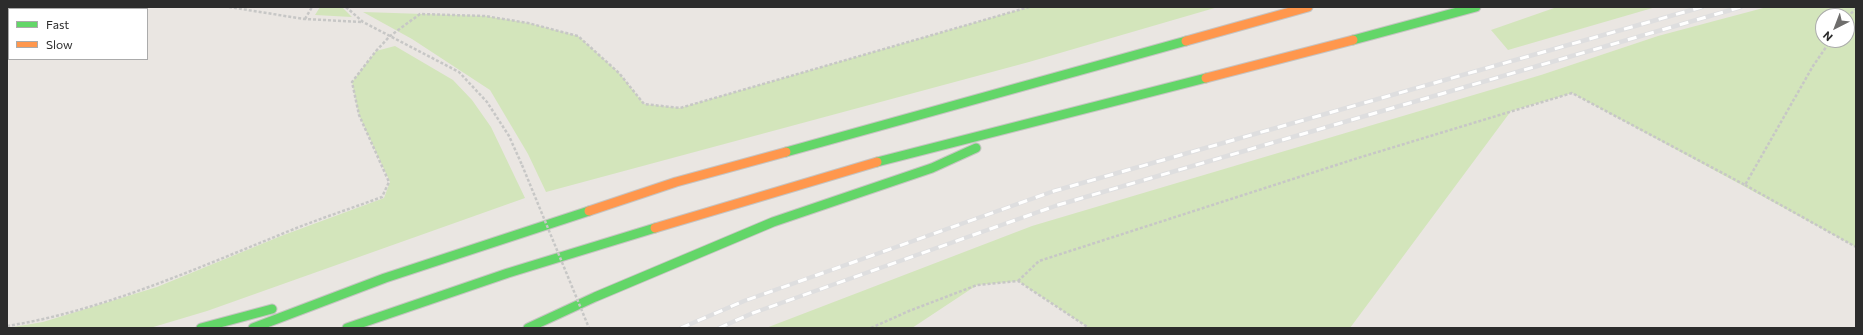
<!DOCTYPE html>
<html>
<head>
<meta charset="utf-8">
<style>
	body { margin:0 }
	#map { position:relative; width:1863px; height:335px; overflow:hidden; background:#eae6e2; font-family:Commissioner,sans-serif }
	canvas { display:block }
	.frame { position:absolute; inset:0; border:8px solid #2c2c2c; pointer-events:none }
	.legend { position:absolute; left:8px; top:8px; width:140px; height:52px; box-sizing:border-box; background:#fff; border:1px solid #ababab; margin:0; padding:5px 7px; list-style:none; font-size:12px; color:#2c2c2c }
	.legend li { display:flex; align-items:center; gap:8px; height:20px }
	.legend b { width:20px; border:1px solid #ababab }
	.north { position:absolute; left:1815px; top:8px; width:40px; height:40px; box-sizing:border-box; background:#fff; border:1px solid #ababab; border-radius:50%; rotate:222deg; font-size:11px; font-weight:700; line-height:16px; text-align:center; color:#2c2c2c }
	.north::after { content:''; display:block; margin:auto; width:14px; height:18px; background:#6e6d6c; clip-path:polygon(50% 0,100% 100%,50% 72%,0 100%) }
</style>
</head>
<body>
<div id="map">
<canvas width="1863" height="335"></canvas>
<div class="frame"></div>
<ul class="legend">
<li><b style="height:5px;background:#63d668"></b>Fast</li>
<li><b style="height:5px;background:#ff974d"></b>Slow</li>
</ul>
<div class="north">N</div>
</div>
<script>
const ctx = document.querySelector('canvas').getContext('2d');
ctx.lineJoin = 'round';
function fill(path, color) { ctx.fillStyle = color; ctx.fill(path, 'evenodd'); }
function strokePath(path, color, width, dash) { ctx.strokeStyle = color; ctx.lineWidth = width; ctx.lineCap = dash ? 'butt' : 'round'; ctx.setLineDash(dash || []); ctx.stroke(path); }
fill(new Path2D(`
	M320,7H342L352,17L315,15Z
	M1029,7H1218L1029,62L546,192L528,154L490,90L412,39L363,12L485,16L528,23L578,36L619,73L644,104L680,108Z
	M1557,7H1656L1508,50L1491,30Z
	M1767,7H1856V247L1572,93L1511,111L1350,328H1089L1018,281L977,285L912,328H766L1032,226L1541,75L1658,36ZM1823,16H1847V40H1823Z
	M395,46L453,80L472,100L491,127L525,198L207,311L150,328H7L43,322L157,287L281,236L384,198L390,182L359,115L352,82L376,51Z`), '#d3e5bb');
const fast = new Path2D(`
	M1353,40L1476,7
	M786,152L1186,41
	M877,162L1206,78
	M201,328L272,309
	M253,328L385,278L589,211
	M347,328L508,273L655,228
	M528,328L595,297L773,222L932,168L976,148`);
const slow = new Path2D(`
	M1186,41L1308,7
	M1206,78L1353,40
	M589,211L676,182L786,152
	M655,228L877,162`);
strokePath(fast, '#c6c4c2', 11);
strokePath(slow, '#c6c4c2', 11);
strokePath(new Path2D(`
	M229,7L304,19L363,22
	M346,7L363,22L459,72L487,102L509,136L522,165
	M1847,17L1856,9
	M305,19L312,7
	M1745,185L1856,247
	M1018,281L1039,261L1358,158L1572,93L1745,185L1813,66L1831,40
	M7,326C101,311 190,271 277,236C312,221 347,210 382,197L389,182L359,115L352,82L376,51L390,36L420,14L485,16L528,23L578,36L619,73L644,104L680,108L1029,7
	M871,328L909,311L977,285L1018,281L1089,328`), '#c7c7c6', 2.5, [3, 2]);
strokePath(fast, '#63d668', 9);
strokePath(slow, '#ff974d', 9);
const rail = new Path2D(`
	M681,328L744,301L1054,191L1702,7
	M719,328L753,313L1058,205L1741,7`);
strokePath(rail, '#dededf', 4.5);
strokePath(rail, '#fff', 3, [9]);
strokePath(new Path2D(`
	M522,165L589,328`), '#c7c7c6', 2.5, [3, 2]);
</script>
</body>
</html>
